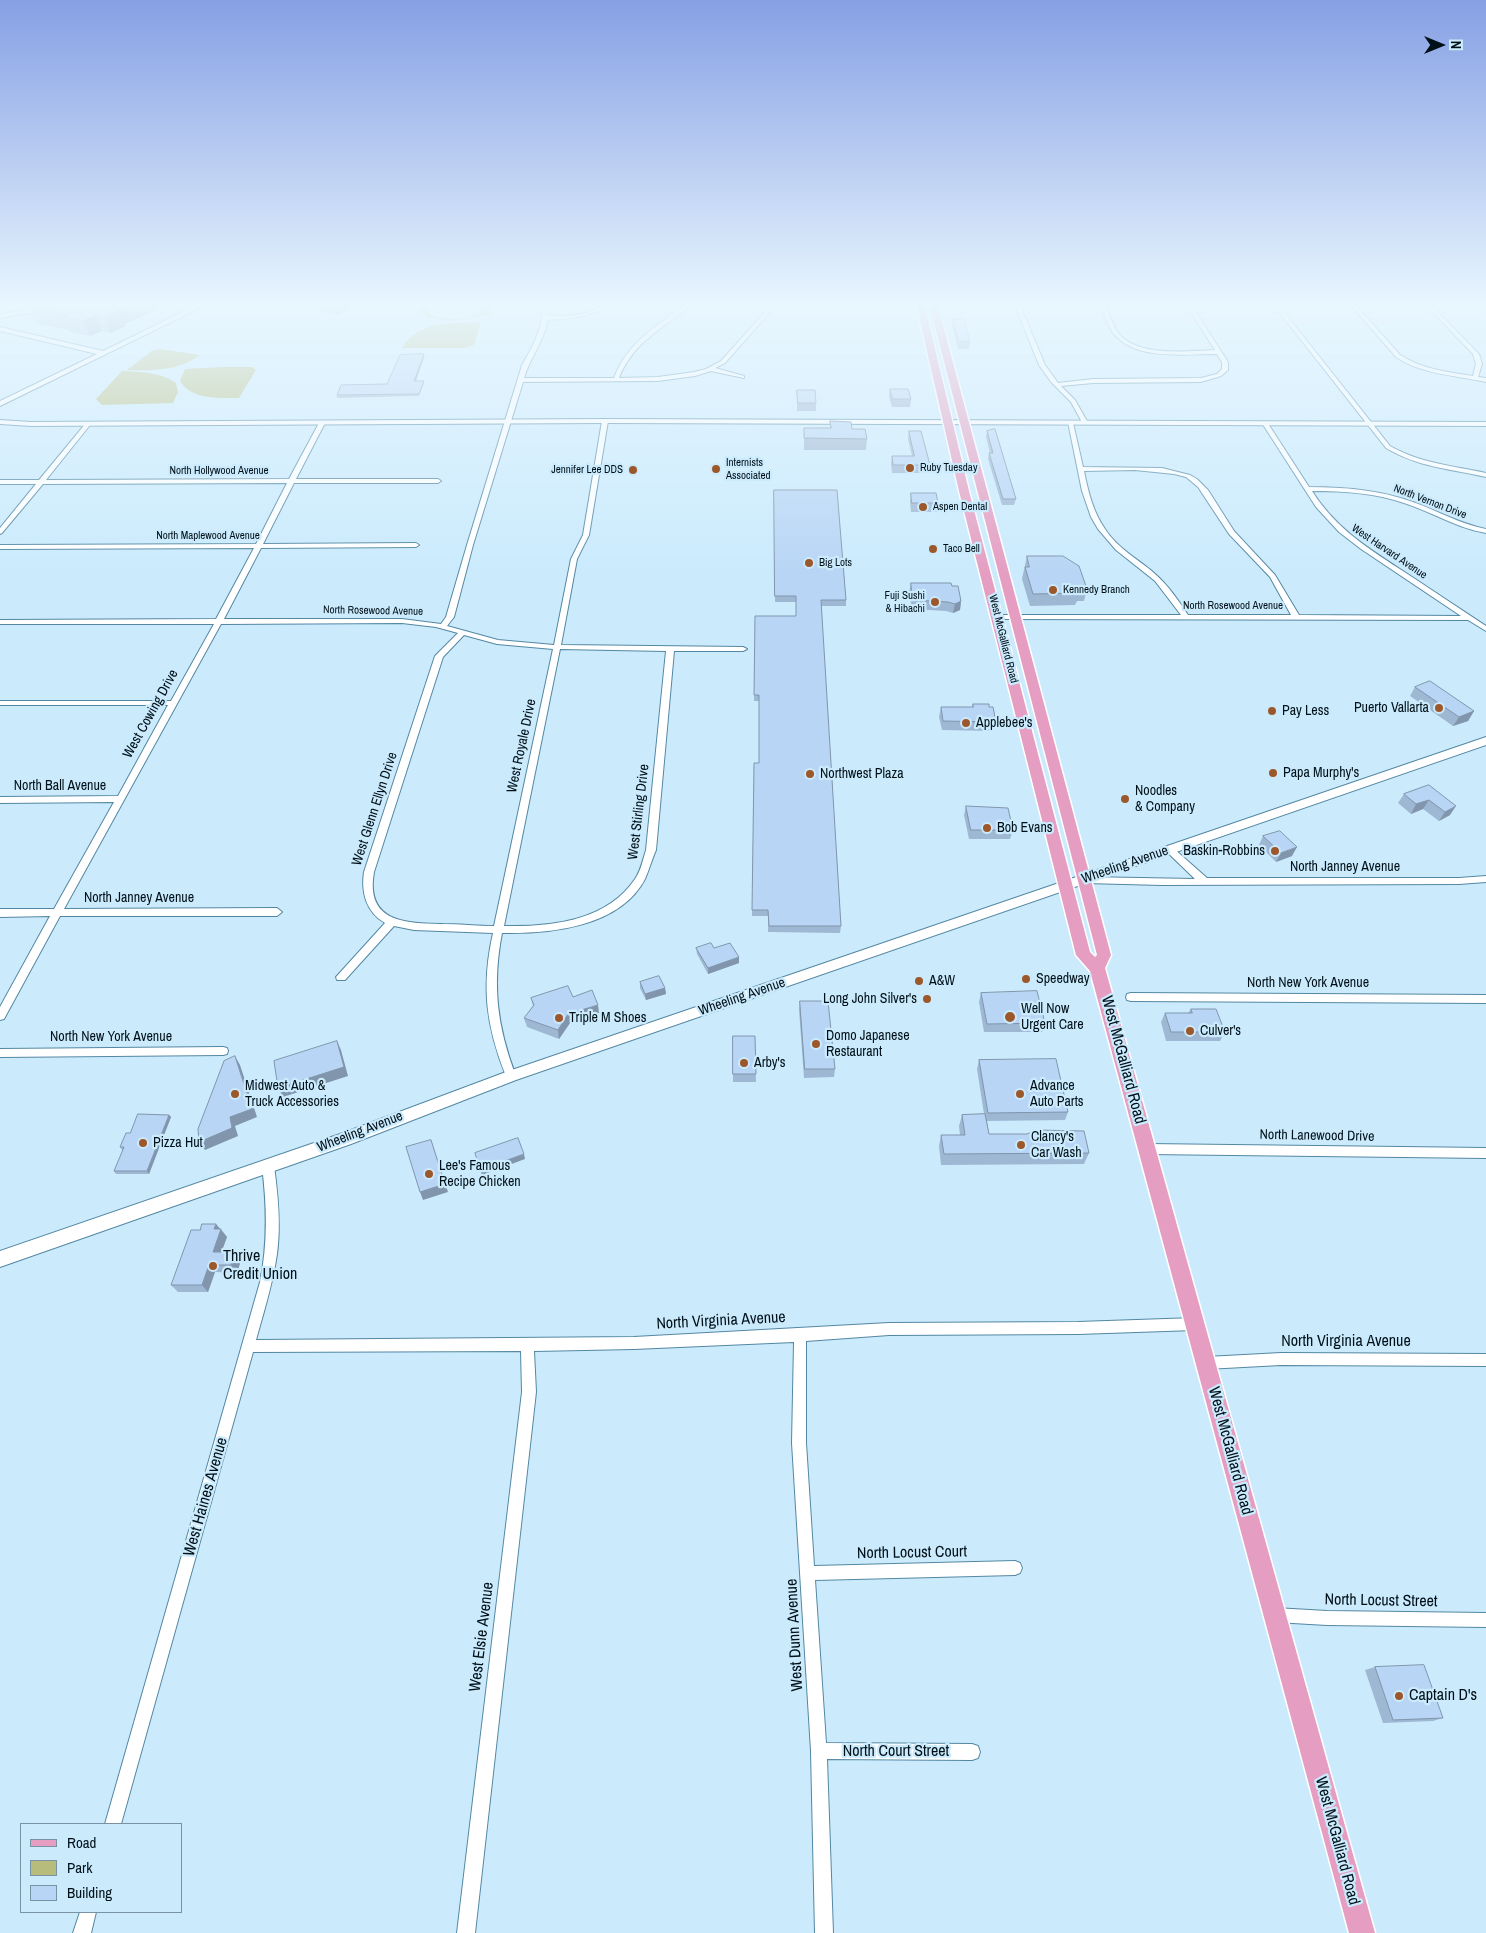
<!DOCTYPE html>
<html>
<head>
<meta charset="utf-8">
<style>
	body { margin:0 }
	#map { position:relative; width:1486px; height:1933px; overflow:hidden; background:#cbebfd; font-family:"Archivo Narrow",sans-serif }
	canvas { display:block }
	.legend { position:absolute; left:20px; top:1823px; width:162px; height:90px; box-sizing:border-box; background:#cbebfd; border:1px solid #7a93a2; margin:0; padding:6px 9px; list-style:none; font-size:15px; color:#001019 }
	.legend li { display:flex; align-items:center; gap:10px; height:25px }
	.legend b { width:25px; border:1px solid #7a93a2 }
	.north { position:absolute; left:1416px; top:20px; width:50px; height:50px; -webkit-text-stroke:4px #cbebfd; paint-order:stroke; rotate:90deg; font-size:14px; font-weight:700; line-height:20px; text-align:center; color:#001019 }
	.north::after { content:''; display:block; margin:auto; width:18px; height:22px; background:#001019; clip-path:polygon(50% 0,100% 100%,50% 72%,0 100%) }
</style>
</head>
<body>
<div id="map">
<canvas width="1486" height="1933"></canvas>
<ul class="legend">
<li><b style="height:6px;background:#e59ec2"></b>Road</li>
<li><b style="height:14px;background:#b7bb7c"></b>Park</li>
<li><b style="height:14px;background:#b8d5f5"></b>Building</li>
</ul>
<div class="north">N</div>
</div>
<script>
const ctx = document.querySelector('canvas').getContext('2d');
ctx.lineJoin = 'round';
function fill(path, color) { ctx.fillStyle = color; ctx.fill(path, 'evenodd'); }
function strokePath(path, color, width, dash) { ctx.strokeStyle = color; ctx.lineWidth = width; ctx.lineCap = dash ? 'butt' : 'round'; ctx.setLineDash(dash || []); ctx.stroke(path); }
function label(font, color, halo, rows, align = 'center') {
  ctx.font = font + ' "Archivo Narrow",sans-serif'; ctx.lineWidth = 4.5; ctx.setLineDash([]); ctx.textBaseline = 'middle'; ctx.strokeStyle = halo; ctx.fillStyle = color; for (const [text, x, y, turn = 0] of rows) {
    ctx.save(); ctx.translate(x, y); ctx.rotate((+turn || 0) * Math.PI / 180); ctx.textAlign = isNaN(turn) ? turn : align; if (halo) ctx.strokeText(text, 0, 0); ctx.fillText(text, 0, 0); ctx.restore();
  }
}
fill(new Path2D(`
	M423,303H429L427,309L431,315C447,321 480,322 487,303H493L489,315L451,321L425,317L420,310Z
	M481,322L474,345L464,348H402C417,321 454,323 481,322Z
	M160,349L200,355C179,371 152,371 127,370L153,350Z
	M222,367H252L256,370L239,398C220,398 191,400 180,381L185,369Z
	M122,371C142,372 160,372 176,383L178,392L173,403L102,405L96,399Z`), '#b7bb7c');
const street = new Path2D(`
	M543,303H549L548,316C561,316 573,316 586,313C595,310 603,303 613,303C594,317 570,319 548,320C544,341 530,358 524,378H614C627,342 659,324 688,303H694C666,327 633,341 619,378L658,377L694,372L706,369L721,361L773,303H778L725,363L715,368L744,376V378L711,371L695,376L658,381L523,382L473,545L454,617L447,626L498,640L554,645L571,559L583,535L602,421L605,419L608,421L589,535L577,559L561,645L743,647L747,649L743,651H674L656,850C652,859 649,870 645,879C620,927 550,934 502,933C492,985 497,1027 516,1076L515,1079L511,1080L507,1079L506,1076C486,1026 481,986 493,933L414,930L394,926L345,980H337L336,977L385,923C366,912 361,892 364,872L435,656L458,633L436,627L402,623L221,624L64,909L277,908L282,912L277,916H60L4,1019L0,1020V1007L50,916L0,917V909H54L114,802L0,803V797L118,796L168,705H0V701H171L214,624H0V620L216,619L254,548L0,549V545L256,544L287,483L43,484L2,533L0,534V528L36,484H0V480H39L86,423H90V425L46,480L289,479L319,423L324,422L325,423L296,479H438L441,481L438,483H294L263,544L416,543L419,545L416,547L261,548L224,619H402L441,624L446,617L467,545L522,365C534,345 543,327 543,303ZM464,635L497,644L553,649L494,926C477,926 460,924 443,924C406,923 365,923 374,872L443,657ZM560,649L666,651L646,850C643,859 641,871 635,879C607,921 551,927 504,926Z
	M1014,303H1019L1045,365L1058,383L1093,379L1201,378L1217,374L1222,369V362L1217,354C1188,354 1140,360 1118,338C1108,330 1105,315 1100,303H1105C1109,314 1113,327 1120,335C1140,357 1188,351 1215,350L1185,303H1190L1228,362V370L1221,376L1201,382L1093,383L1061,386L1075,400L1088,423L1083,424L1071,402L1051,382L1039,365Z
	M1272,303H1277L1390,446C1420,463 1453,466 1486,473V477C1451,469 1417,467 1386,448Z
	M1349,303H1354L1400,355C1422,369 1447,372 1473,376L1476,364L1473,354L1424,303H1429L1479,354L1482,364L1478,377L1486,378V382C1455,375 1423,375 1396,357Z
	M43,307L45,310L0,318V314Z
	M1068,422L1073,423L1083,467L1162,468L1190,475L1197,479L1208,490L1234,531L1275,575L1299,615L1461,616L1361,549L1339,532L1316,507L1262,423L1263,422H1267L1309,487C1344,487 1380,490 1413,502C1438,511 1460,524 1486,529V533C1457,528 1434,513 1407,504C1376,493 1344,491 1312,491C1336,529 1369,549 1406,573C1433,591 1459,608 1486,626V631L1468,620L995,619L994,617L998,615H1181L1155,581L1116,550L1098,529L1091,517L1082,491ZM1135,470L1174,474L1186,477L1198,487L1229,534L1270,577L1291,615H1188C1178,600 1168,585 1154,573C1138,559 1117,548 1105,529C1093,512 1088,491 1084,471Z
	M1170,847L1173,848L1207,878H1459L1486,876V882L1459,884L1162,885L1085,883L1080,880L1085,877L1195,879L1167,852L1165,850Z
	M1131,993L1486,995V1003L1131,1001L1127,1000L1126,997L1127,994Z
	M223,1047L227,1048L228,1051L227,1054L223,1055L0,1057V1049Z
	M1147,1144L1486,1148V1158L1147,1154L1143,1153L1141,1149L1143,1145Z
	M268,1161L272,1162L274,1166C278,1195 281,1225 277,1254C273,1283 264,1311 256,1340L634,1337L889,1323L1078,1322L1195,1318L1199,1320L1201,1324L1199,1328L1195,1330L1078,1334L889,1335L806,1341V1443L814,1566L1015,1561L1020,1563L1022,1568L1020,1573L1015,1575L815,1580L826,1743L972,1744L978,1746L980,1752L978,1758L972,1760L827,1759L833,1933H815L811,1751L792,1443L794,1342L634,1349L534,1351L536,1392L475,1933H457L522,1392L521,1351L253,1352L121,1824H105L260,1282C268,1243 267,1206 262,1166L264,1162Z
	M1281,1353L1486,1354V1366L1281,1365L1206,1369L1201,1368L1200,1363L1201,1358L1206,1357Z
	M1275,1608L1327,1611L1486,1613V1627L1327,1625L1275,1622L1270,1620L1268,1615L1270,1610Z
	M80,1912H96L91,1933H73Z`);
const secondary = new Path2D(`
	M201,303H210L0,406V401L97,354L0,331V327L103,351Z
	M605,419L1486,422V426L605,423L31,426L0,424V420L31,422Z
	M1486,737V745L516,1080L351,1144L0,1267V1251L343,1133L506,1072Z`);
const primary = new Path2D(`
	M916,303H924L969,491L1090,952L1095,957L1097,955L929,303H937L1111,955L1105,968L1375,1933H1349L1090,971L1076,955L959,491Z`);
strokePath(street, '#5387a2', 2);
strokePath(secondary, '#5387a2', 2);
strokePath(primary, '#fff', 3);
fill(street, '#fff');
fill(secondary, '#fff');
fill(primary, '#e59ec2');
fill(new Path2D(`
	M37,303H163L164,306L125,324L126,326L111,333L102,331L90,336L70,332L69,330L35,323L28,307Z
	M289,303H359L338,315Z
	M953,319L970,342L969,349H958L952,326Z
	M424,354V357L416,381L424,383L419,396L337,398V395L387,384Z
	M890,389L911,399L910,407H892L889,397Z
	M797,390L816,403V411H797Z
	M830,421L852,429L867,439L866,450H804V428H830Z
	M909,431L930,465L929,473H892L891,464L892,456H912L908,439Z
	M987,431L1016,499L1014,505H1002L988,459L989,453H990L986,437Z
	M774,490L846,600V606H821L841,926L840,933L768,932V916H752L754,763H759V701H754L755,616H796V602H775Z
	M911,493L938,503L937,512H911L910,502Z
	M1027,556L1087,589L1084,601H1077L1075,605L1030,606L1022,579Z
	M911,583L952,586L961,601L960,610L953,613L946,611L912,609L909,592Z
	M1415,687L1474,711L1468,721L1453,726L1410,696Z
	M973,704L989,707L996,722L994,731L942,730L939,717L941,707H972Z
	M1429,785L1450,815L1439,821L1423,809L1411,814L1398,803L1404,794Z
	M966,806L1013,830L1010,839H969L964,815Z
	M1263,836L1292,856L1276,862L1259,845Z
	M696,948H714L739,963L708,974L697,954Z
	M640,982L665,988L666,994L646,1000L640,988Z
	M981,993L1045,1023L1042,1032H984L979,1002Z
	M573,997L599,1013L570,1023L559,1039L527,1027L524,1018L533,1006L531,998Z
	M800,1001L835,1069L834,1077L804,1078L799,1010Z
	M1191,1009L1225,1032L1220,1041H1166L1161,1022L1165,1013H1188Z
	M733,1036H755L756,1082H733Z
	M979,1060L1068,1112L1065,1120L987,1121L989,1134L1089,1153L1084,1164L941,1165L939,1146L941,1135H960L959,1126L962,1115L984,1114L977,1069Z
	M169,1115L171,1117L149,1174H116L114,1171L123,1150H122L120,1147L130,1133Z
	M219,1229H221L227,1237L221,1252H235L241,1260L237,1273L215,1272L208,1292H178L171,1285Z
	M1375,1667L1443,1718L1433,1721L1383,1723L1365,1670Z`), '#9eb7d3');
fill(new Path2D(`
	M131,303H163L164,306L125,324L126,326L111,333L105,317L117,310Z
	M344,303H359L338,315L336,308Z
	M96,315L102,331L90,336L83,321Z
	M424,354V357L415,383L414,381Z
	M961,601L960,610L953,613L955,604Z
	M1474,711L1468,721L1453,726L1459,717Z
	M1429,800L1423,809L1411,814L1416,804Z
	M1456,806L1450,815L1439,821L1445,812Z
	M1297,847L1292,856L1276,862L1281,853Z
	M739,957V963L708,974V968Z
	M665,988L666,994L646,1000L645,994Z
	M598,1005L599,1013L570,1023L559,1039L558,1030L568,1014Z
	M337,1041L341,1050L348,1076L283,1097L278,1088Z
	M235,1056L240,1065L257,1117L235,1126L238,1136L205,1150L199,1142L230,1117Z
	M169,1115L171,1117L149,1174L147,1171Z
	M431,1140L448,1192L423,1200L420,1192Z
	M524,1154L525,1159L482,1175L480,1170Z
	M216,1224L227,1237L219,1259L213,1252L214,1229Z
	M235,1252L241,1260L237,1273L231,1265Z
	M209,1265L215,1272L208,1292L202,1285Z`), '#8195ac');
const building = new Path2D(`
	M37,303H131L117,310H120L105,317L96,315L83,321L63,316L66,315L28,307Z
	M319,303H344L336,308Z
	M953,319H964L970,342L959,341Z
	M424,354L414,381H424L419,394L337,395L341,385L387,384L400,355Z
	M890,389H908L911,399H893Z
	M797,390H815L816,403H798Z
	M830,421L851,422L852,429H865L867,439L804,438V428H831Z
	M995,429L1016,499H1003L989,453H993L987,431Z
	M909,431H921L930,465H893L892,456H914Z
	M774,490H837L846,600H821L841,926H769L768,910H752L754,763H759V695H754L755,616H796V596H775Z
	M911,493H936L938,503H912Z
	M1027,556H1063L1079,566L1087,589H1077L1079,593L1033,594L1025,567H1029Z
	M911,583H951L952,586H958L961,601L955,604L948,602L913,600Z
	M1430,681L1474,711L1459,717L1415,687Z
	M973,704H989V707H993L996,722L943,721L941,707H973Z
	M1429,785L1456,806L1445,812L1429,800L1416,804L1404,794Z
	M966,806L1008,808L1013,830H971Z
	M1280,831L1297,847L1281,853L1263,836Z
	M711,943L714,948L730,943L739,957L708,968L696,948Z
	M659,976L665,988L645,994L640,982Z
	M568,986L573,997L592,990L598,1005L568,1014L558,1030L524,1018L534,1005L531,998Z
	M1037,991L1045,1023L987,1024L981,993Z
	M800,1001H828L835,1069H805Z
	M1191,1009H1216L1225,1032H1171L1165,1013H1192Z
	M733,1036H755L756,1074H733Z
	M337,1041L344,1067L278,1088L274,1061Z
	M235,1056L252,1109L230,1117L232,1128L199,1142L198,1129L224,1061Z
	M1056,1059L1068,1112L988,1113L979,1060Z
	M138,1114L169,1115L147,1171H114L124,1147H120L126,1133H130Z
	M985,1114L989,1134H1027L1036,1130L1084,1131L1089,1153L944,1154L941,1135H965L962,1115Z
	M518,1138L524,1154L480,1170L475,1153Z
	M431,1140L445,1184L420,1192L406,1147Z
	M202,1224H216L214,1229H221L213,1252H235L231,1265H209L202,1285H171L191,1230H200Z
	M1424,1665L1443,1718L1393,1720L1375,1667Z`);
fill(building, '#b8d5f5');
strokePath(building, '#8195ac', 1);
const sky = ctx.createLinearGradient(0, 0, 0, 574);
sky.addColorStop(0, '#86a0e4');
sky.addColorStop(0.53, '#e8f6fe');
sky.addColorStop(1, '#e8f6fe00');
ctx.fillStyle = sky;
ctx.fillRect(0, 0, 1486, 574);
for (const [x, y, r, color] of [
	[910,468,5,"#9c572a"],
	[716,469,5,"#9c572a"],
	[633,470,5,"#9c572a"],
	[923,507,5,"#9c572a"],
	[933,549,5,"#9c572a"],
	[809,563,5,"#9c572a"],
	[1053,590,5,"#9c572a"],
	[935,602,5,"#9c572a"],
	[1439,708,5,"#9c572a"],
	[1272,711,5,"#9c572a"],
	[966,723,5,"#9c572a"],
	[1273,773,5,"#9c572a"],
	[810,774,5,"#9c572a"],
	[1125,799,5,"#9c572a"],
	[987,828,5,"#9c572a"],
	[1275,851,5,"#9c572a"],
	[1026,979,5,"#9c572a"],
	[919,981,5,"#9c572a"],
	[927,999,5,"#9c572a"],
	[1010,1017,6,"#9c572a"],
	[559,1018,5,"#9c572a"],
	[1190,1031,5,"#9c572a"],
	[816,1044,5,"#9c572a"],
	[744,1063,5,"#9c572a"],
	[235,1094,5,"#9c572a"],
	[1020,1094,5,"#9c572a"],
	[143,1143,5,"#9c572a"],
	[1021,1145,5,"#9c572a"],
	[429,1174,5,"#9c572a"],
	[213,1266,5,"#9c572a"],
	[1399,1696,5,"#9c572a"]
]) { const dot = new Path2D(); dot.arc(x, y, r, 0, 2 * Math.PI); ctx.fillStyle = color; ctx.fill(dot); strokePath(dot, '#cbebfd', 2); }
label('11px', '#001019', '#cbebfd', [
	["Internists",726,463],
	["Associated",726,476],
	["Ruby Tuesday",920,468],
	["Jennifer Lee DDS",623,470,"right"],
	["Aspen Dental",933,507],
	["Taco Bell",943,549],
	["Big Lots",819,563],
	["Kennedy Branch",1063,590],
	["Fuji Sushi",925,596,"right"],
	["& Hibachi",925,609,"right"]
], 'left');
label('11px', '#001019', '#cbebfd', [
	["North Hollywood Avenue",219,471],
	["North Vernon Drive",1430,502,21],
	["North Maplewood Avenue",208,536],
	["West Harvard Avenue",1389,552,34],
	["North Rosewood Avenue",1233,606],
	["North Rosewood Avenue",373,611,1],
	["West McGalliard Road",1003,639,76]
]);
label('14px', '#001019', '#cbebfd', [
	["Puerto Vallarta",1429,708,"right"],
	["Pay Less",1282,711],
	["Applebee's",976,723],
	["Papa Murphy's",1283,773],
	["Northwest Plaza",820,774],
	["Noodles",1135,791],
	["& Company",1135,807],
	["Bob Evans",997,828],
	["Baskin-Robbins",1265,851,"right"],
	["Speedway",1036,979],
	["A&W",929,981],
	["Long John Silver's",917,999,"right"],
	["Well Now",1021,1009],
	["Urgent Care",1021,1025],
	["Triple M Shoes",569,1018],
	["Culver's",1200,1031],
	["Domo Japanese",826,1036],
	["Restaurant",826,1052],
	["Arby's",754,1063],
	["Midwest Auto &",245,1086],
	["Truck Accessories",245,1102],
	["Advance",1030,1086],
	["Auto Parts",1030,1102],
	["Clancy's",1031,1137],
	["Car Wash",1031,1153],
	["Pizza Hut",153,1143],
	["Lee's Famous",439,1166],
	["Recipe Chicken",439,1182]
], 'left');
label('14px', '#001019', '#cbebfd', [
	["West Cowing Drive",151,714,-61],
	["West Royale Drive",522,746,-78],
	["North Ball Avenue",60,786],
	["West Glenn Ellyn Drive",375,809,-72],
	["West Stirling Drive",639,812,-83],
	["Wheeling Avenue",1125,865,-19],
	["North Janney Avenue",1345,867],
	["North Janney Avenue",139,898],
	["North New York Avenue",1308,983],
	["Wheeling Avenue",742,997,-19],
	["North New York Avenue",111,1037],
	["Wheeling Avenue",360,1132,-21],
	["North Lanewood Drive",1317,1136,1]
]);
label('16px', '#001019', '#cbebfd', [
	["West McGalliard Road",1123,1060,75],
	["North Virginia Avenue",721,1321,-3],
	["North Virginia Avenue",1346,1342],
	["West McGalliard Road",1230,1451,75],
	["West Haines Avenue",206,1497,-74],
	["North Locust Court",912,1553,-1],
	["North Locust Street",1381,1601,1],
	["West Dunn Avenue",795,1635,-93],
	["West Elsie Avenue",482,1637,-83],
	["North Court Street",896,1752],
	["West McGalliard Road",1337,1841,75]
]);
label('16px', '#001019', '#cbebfd', [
	["Thrive",223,1257],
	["Credit Union",223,1275],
	["Captain D's",1409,1696]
], 'left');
</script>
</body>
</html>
